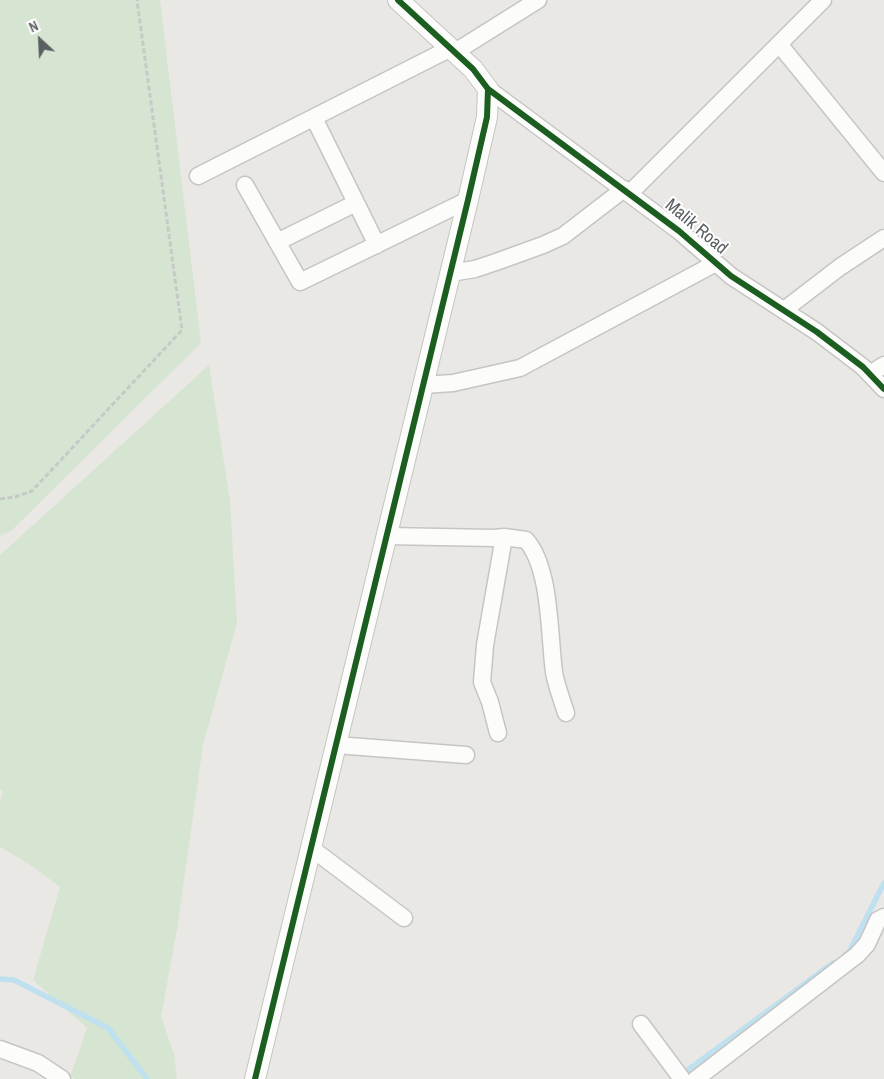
<!DOCTYPE html>
<html>
<head>
<meta charset="utf-8">
<style>
	body { margin:0 }
	#map { position:relative; width:884px; height:1079px; overflow:hidden; background:#eae8e5; font-family:"Archivo Narrow",sans-serif }
	canvas { display:block }
	.north { position:absolute; left:15px; top:15px; width:50px; height:50px; -webkit-text-stroke:4px #fff; paint-order:stroke; rotate:335deg; font-size:14px; font-weight:700; line-height:20px; text-align:center; color:#5b5f61 }
	.north::after { content:''; display:block; margin:auto; width:18px; height:22px; background:#5b5f61; clip-path:polygon(50% 0,100% 100%,50% 72%,0 100%) }
</style>
</head>
<body>
<div id="map">
<canvas width="884" height="1079"></canvas>
<div class="north">N</div>
</div>
<script>
const ctx = document.querySelector('canvas').getContext('2d');
ctx.lineJoin = 'round';
function fill(path, color) { ctx.fillStyle = color; ctx.fill(path, 'evenodd'); }
function strokePath(path, color, width, dash) { ctx.strokeStyle = color; ctx.lineWidth = width; ctx.lineCap = dash ? 'butt' : 'round'; ctx.setLineDash(dash || []); ctx.stroke(path); }
function label(font, color, halo, rows, align = 'center') {
  ctx.font = font + ' "Archivo Narrow",sans-serif'; ctx.lineWidth = 4; ctx.setLineDash([]); ctx.textBaseline = 'middle'; ctx.strokeStyle = halo; ctx.fillStyle = color; for (const [text, x, y, turn = 0] of rows) {
    ctx.save(); ctx.translate(x, y); ctx.rotate((+turn || 0) * Math.PI / 180); ctx.textAlign = isNaN(turn) ? turn : align; if (halo) ctx.strokeText(text, 0, 0); ctx.fillText(text, 0, 0); ctx.restore();
  }
}
fill(new Path2D(`
	M0,0H160L201,343L11,531L0,536Z
	M209,365L230,501L237,623L203,745L177,930L161,1017L174,1054L177,1079H75L70,1077L87,1028L33,980L60,887L29,864L0,847V801L3,791L0,789V555Z`), '#d6e4d2');
strokePath(new Path2D(`
	M845,955L849,952L884,883
	M0,979L14,980L108,1028L147,1079
	M681,1075L833,963`), '#bee0ef', 5.5);
const minor = new Path2D(`
	M779,44L884,173
	M455,52L538,0
	M488,89L679,231L731,276L817,332L863,367L884,389
	M314,118L377,245
	M198,176L451,48
	M245,185L300,282L468,200
	M630,193L823,0
	M277,242L356,203
	M451,273L475,269L496,262L543,245L563,236L624,189
	M784,310L840,267L884,238
	M870,374L884,365
	M423,385L453,383L520,368L716,263
	M386,536L494,538L504,537L485,645L482,682L490,702L498,733
	M504,537L526,540C551,568 549,635 554,672C556,685 562,700 566,713
	M336,745L466,755
	M311,848L404,918
	M641,1024L682,1079
	M0,1049L38,1063L62,1079
	M696,1079L857,955L867,944L878,920L884,917`);
const tertiary = new Path2D(`
	M255,1079L468,200L487,117L488,89L473,69L398,0`);
strokePath(minor, '#c6c5c5', 19);
strokePath(tertiary, '#c6c5c5', 22);
strokePath(new Path2D(`
	M0,499L15,497L32,491L182,330L137,0`), '#c6cac7', 3, [5, 2.5]);
strokePath(minor, '#fcfcfb', 16);
strokePath(tertiary, '#fcfcfb', 20);
strokePath(new Path2D(`
	M488,89L679,231L731,276L817,332L863,367L884,389
	M255,1079L468,200L487,117L488,89L473,69L398,0`), '#1b5e20', 6);
label('18px', '#5b5f61', '#fff', [
	["Malik Road",696,227,40]
]);
</script>
</body>
</html>
